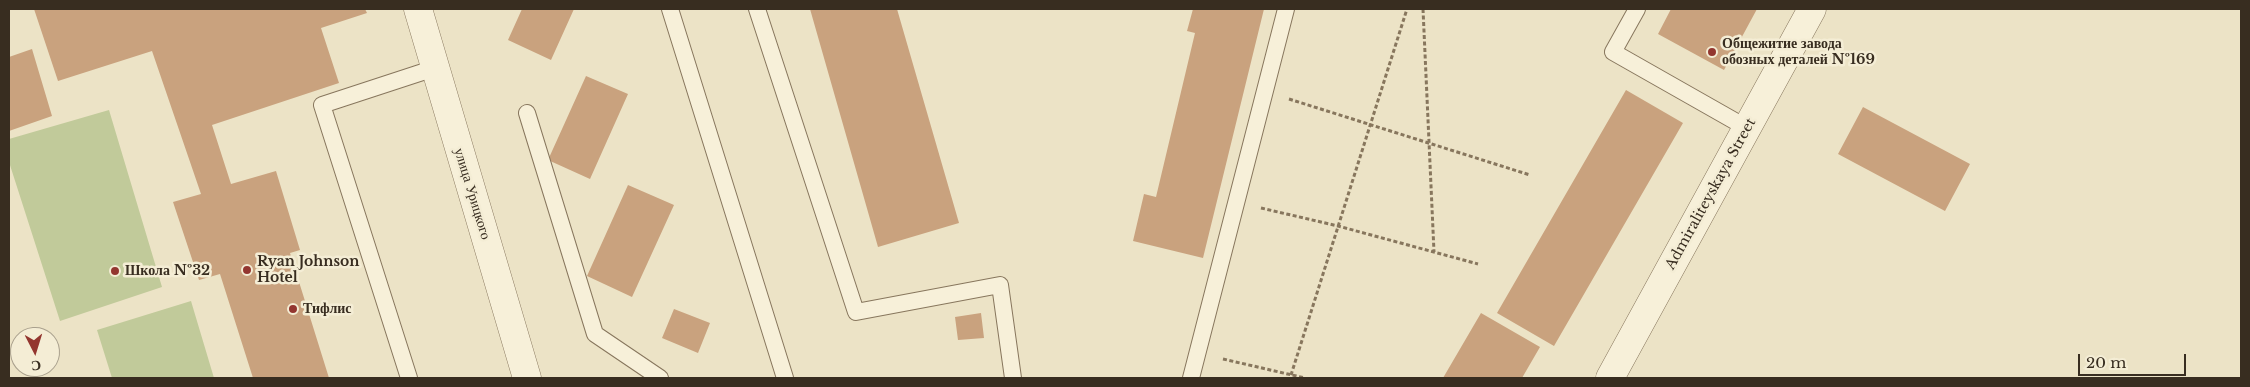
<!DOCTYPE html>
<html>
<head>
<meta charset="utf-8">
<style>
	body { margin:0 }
	#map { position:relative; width:2250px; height:387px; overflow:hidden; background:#ece3c6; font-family:"Libre Baskerville",serif }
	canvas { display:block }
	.frame { position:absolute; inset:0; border:10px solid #382d20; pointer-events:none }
	.north { position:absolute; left:10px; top:327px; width:50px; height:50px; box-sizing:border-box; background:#f4edd5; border:1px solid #a9a08d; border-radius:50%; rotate:175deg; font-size:14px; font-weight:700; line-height:20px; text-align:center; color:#382d20 }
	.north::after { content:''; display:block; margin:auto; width:18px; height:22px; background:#93362f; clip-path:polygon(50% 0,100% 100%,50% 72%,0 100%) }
	.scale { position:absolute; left:2078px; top:354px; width:108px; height:22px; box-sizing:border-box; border:2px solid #382d20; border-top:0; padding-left:6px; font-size:15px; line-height:18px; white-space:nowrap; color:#382d20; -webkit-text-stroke:4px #f4edd5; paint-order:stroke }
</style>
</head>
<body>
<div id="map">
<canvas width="2250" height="387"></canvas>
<div class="frame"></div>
<div class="north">С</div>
<div class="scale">20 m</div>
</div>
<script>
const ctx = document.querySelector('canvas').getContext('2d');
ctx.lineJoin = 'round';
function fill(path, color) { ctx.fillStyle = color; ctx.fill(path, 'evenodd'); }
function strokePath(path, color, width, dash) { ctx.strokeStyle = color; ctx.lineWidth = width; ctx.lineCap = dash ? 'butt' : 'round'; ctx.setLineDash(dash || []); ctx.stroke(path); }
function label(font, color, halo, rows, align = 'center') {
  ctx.font = font + ' "Libre Baskerville",serif'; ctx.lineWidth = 5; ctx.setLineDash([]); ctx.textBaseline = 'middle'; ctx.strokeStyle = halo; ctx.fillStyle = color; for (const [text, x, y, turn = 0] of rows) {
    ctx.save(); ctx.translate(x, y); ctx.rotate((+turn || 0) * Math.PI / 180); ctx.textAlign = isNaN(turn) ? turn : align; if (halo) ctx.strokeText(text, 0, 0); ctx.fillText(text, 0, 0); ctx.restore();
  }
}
fill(new Path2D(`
	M109,110L162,287L60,321L9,162V139Z
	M191,301L214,378H112L97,330Z`), '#c1ca9a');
fill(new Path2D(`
	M34,9H365L367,13L321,28L339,83L212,125L231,184L276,171L300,250L290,253L329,378H253L220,274L199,280L173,202L201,194L152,51L58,81Z
	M522,9H574L551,60L508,40Z
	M810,9H897L959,223L878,247Z
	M1193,9H1264L1203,258L1133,241L1144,194L1156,197L1195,33L1187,31Z
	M1671,9H1757L1724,70L1658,34Z
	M32,49L52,116L9,131V57Z
	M586,76L628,94L590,179L548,160Z
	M1626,90L1683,123L1554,346L1497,313Z
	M1863,107L1970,164L1945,211L1838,154Z
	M628,185L674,205L632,297L587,276Z
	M674,309L710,323L698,353L662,338Z
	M981,313L984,338L958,340L955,317Z
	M1481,313L1540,347L1522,378H1443Z`), '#c9a27e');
const service = new Path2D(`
	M670,9L785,378
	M757,9L856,312L1000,285L1013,378
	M1637,9L1613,52L1747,128
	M527,113L595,334L660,378
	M409,378L322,105L435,68
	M1191,378L1286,9`);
const minor = new Path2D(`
	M418,9L527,378
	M1610,378L1812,9`);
strokePath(service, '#87765d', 18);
strokePath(minor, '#87765d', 29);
strokePath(new Path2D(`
	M1423,9L1434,252
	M1289,99L1530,175
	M1261,208L1338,226L1478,264
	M1223,359L1305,378
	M1291,375L1407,9`), '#87765d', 3, [4, 2.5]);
strokePath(service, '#f7f0d9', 16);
strokePath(minor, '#f7f0d9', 28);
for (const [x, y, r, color] of [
	[1712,52,5,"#93362f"],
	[247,270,5,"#93362f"],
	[115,271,5,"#93362f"],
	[293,309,5,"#93362f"]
]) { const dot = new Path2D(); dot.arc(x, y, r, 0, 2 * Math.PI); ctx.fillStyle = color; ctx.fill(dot); strokePath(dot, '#f4edd5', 2); }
label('bold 14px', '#382d20', '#f4edd5', [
	["Общежитие завода",1722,44],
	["обозных деталей №169",1722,60],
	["Ryan Johnson",257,262],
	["Hotel",257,278],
	["Школа №32",125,271],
	["Тифлис",303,309]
], 'left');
label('14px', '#382d20', '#f4edd5', [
	["улица Урицкого",472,194,73],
	["Admiraliteyskaya Street",1711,194,-61]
]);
</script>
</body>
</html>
